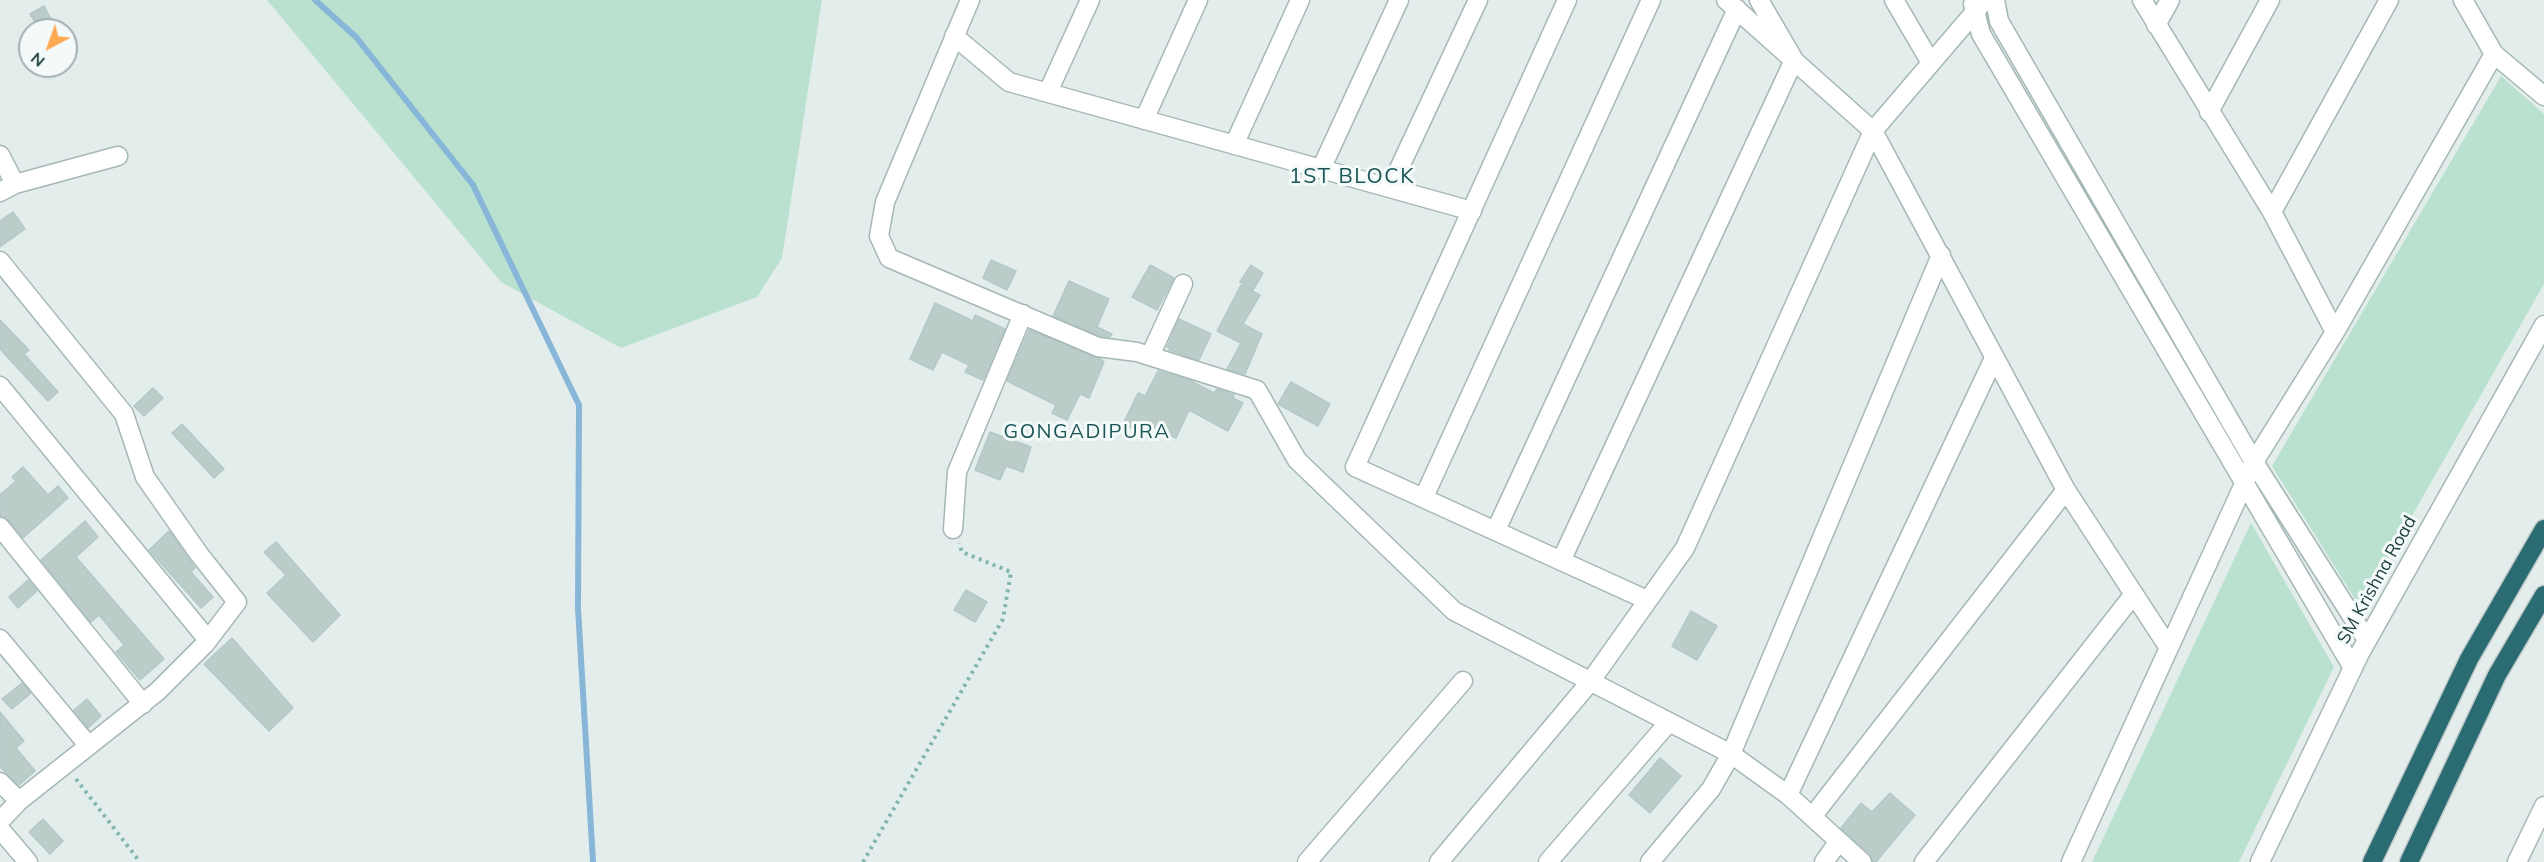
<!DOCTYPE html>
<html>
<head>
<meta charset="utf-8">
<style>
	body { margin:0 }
	#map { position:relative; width:2544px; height:862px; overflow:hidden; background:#e3eeec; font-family:Mulish,sans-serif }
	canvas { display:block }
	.north { position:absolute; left:18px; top:18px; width:60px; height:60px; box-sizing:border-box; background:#f4faf9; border:2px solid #a0b0b0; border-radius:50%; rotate:221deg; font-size:16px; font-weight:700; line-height:24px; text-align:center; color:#214242 }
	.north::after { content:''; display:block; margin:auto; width:21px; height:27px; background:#feaa52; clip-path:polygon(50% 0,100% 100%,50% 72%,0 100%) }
</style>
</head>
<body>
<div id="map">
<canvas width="2544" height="862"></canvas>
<div class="north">N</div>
</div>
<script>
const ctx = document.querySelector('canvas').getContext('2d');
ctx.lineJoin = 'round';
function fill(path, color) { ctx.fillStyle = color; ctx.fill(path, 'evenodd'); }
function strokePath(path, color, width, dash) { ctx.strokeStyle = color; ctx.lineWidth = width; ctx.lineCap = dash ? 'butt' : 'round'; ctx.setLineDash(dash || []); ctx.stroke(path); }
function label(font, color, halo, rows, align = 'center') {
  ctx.font = font + ' Mulish,sans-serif'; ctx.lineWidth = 6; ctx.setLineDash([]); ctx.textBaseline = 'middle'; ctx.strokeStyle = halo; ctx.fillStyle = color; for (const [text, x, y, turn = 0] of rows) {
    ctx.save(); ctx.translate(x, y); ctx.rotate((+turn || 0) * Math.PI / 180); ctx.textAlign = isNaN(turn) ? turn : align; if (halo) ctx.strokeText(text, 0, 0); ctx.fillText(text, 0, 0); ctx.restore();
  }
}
fill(new Path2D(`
	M267,0H822L782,258L757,297L621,348L501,282Z
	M2501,76L2544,114V284L2360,607L2272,466Z
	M2251,523L2334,667L2239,862H2092Z`), '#bae1cf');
strokePath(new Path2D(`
	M315,0L356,37L473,185L579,405L578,608L593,862`), '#87b6d8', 6);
const building = new Path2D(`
	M44,6L51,19L38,27L30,14Z
	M13,212L25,229L0,247V221Z
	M991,260L1016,271L1007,290L983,278Z
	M1150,265L1174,278L1157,310L1132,297Z
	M1251,265L1263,273L1253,290L1240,282Z
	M1069,281L1109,299L1097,327L1112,334L1110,337L1101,336L1053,316Z
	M1241,285L1260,295L1243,324L1262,334L1245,374L1227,369L1241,343L1217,331Z
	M935,303L973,321L975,315L1005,329L983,380L965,372L969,365L942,352L933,370L910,359Z
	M1179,319L1211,334L1199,360L1169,350L1170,348L1167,347Z
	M0,320L29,350L24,354L58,392L48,401L0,349Z
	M1029,330L1101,359L1104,362L1089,398L1080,394L1067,420L1052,413L1056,405L1007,381Z
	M1158,371L1189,380L1214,393L1217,389L1234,395L1233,398L1243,403L1228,431L1189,410L1176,438L1143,423L1139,432L1123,424L1138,393L1145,396Z
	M1291,382L1330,404L1318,426L1278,404Z
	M153,388L163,398L144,416L134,406Z
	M182,424L224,469L214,478L172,433Z
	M990,432L1031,447L1023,472L1006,466L1000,480L975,470Z
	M23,467L48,495L58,486L68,498L23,538L8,520L0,516V495L16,481L12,477Z
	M85,521L98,537L76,557L164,659L140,680L116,652L124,645L99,615L91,622L41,560Z
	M169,531L195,568L191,572L213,597L201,608L149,550Z
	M276,542L340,615L313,642L267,593L286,575L264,552Z
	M28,580L37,591L18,608L9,597Z
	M966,590L987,602L975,622L954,610Z
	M1691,611L1717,626L1697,660L1672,646Z
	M232,638L293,708L269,731L204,664Z
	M22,683L31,693L12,709L2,699Z
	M87,699L101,716L88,728L74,710Z
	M0,712L24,741L16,748L35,771L19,785L0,767Z
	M1660,758L1681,776L1650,813L1629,795Z
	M1890,793L1915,815L1876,862H1873L1870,854L1841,828L1861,803L1872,812Z
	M43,819L63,841L50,854L29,832Z`);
fill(building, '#bbccc9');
strokePath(building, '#b5c9c6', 1.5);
const minor = new Path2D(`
	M970,0L885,202L879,236L889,258L1098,347L1137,352L1257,390L1297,460L1454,611L1731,754L1788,795L1862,862
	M1567,0L1355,467L1647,600
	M1726,0L1873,131L2066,490L2169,648
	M1894,0L1931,63
	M1995,0L1999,21L2254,462L2367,640
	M2142,0L2272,212L2335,332
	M2463,0L2494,54L2544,96
	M1973,4L1981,34L2353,668
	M2156,25L2170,0
	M954,36L1009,82L1472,211
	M1048,92L1090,0
	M2209,112L2270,0
	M1144,120L1198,0
	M1234,145L1300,0
	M0,155L15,184
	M1321,169L1399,0
	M1390,188L1478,0
	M0,192L15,184L118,156
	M2272,212L2389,0
	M0,261L124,414L145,477L199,554L237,602L205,644L158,691L19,801L0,821
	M1150,356L1183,284
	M0,386L208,640
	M1424,497L1651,0
	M0,527L143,704
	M953,529L957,472L1023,314
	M1496,530L1737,9
	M1561,561L1794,60L1759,0
	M0,639L88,745
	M0,782L19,801
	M1788,795L1994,358
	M1812,817L2066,490
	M0,829L28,862
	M1307,862L1463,681
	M1439,862L1590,682L1685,548L1873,131L1985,0
	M1548,862L1669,722
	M1650,862L1711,789L1731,754L1941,255
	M1824,862L1839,841
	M1924,862L2134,594
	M2071,862L2254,462L2335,332L2494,54
	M2260,862L2360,653L2544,325
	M2517,862L2544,806`);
const highway = new Path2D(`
	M2372,862L2469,659L2544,529
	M2409,862L2497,675L2544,595`);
strokePath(minor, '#a5b7b6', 21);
strokePath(highway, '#c1caca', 21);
strokePath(new Path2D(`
	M76,779L140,862
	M863,862L1003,619L1011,572L962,552L959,543`), '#81b5b2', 4, [3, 4.5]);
strokePath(minor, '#fff', 18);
strokePath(highway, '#2a6c71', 18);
label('18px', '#214242', '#f4faf9', [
	["SM Krishna Road",2377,580,-61]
]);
ctx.letterSpacing = '1.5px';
label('20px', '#1b5556', '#f4faf9', [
	["GONGADIPURA",1087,432]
]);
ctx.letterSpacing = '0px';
ctx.letterSpacing = '1.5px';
label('21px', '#1b5556', '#f4faf9', [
	["1ST BLOCK",1352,177]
]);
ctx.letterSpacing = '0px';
</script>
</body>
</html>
